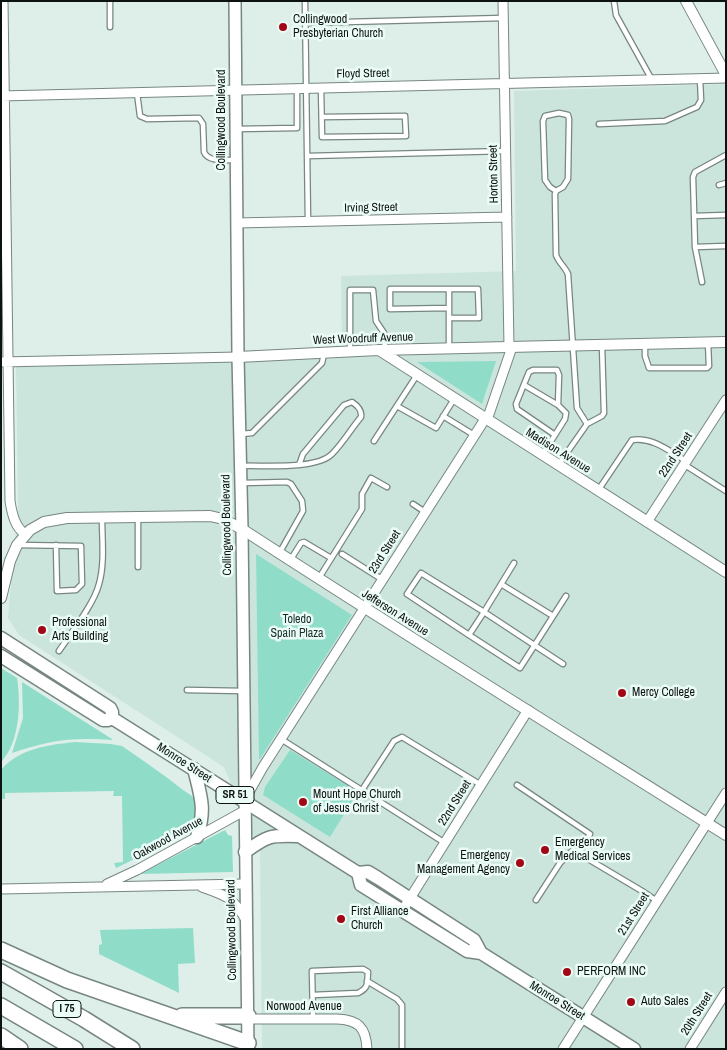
<!DOCTYPE html>
<html>
<head>
<meta charset="utf-8">
<style>
	body { margin:0 }
	#map { position:relative; width:727px; height:1050px; overflow:hidden; background:#deefea; font-family:"Archivo Narrow",sans-serif }
	canvas { display:block }
	.frame { position:absolute; inset:0; border:2px solid #0d1311; pointer-events:none }
</style>
</head>
<body>
<div id="map">
<canvas width="727" height="1050"></canvas>
<div class="frame"></div>
</div>
<script>
const ctx = document.querySelector('canvas').getContext('2d');
ctx.lineJoin = 'round';
function fill(path, color) { ctx.fillStyle = color; ctx.fill(path, 'evenodd'); }
function strokePath(path, color, width, dash) { ctx.strokeStyle = color; ctx.lineWidth = width; ctx.lineCap = dash ? 'butt' : 'round'; ctx.setLineDash(dash || []); ctx.stroke(path); }
function label(font, color, halo, rows, align = 'center') {
  ctx.font = font + ' "Archivo Narrow",sans-serif'; ctx.lineWidth = 5; ctx.setLineDash([]); ctx.textBaseline = 'middle'; ctx.strokeStyle = halo; ctx.fillStyle = color; for (const [text, x, y, turn = 0] of rows) {
    ctx.save(); ctx.translate(x, y); ctx.rotate((+turn || 0) * Math.PI / 180); ctx.textAlign = isNaN(turn) ? turn : align; if (halo) ctx.strokeText(text, 0, 0); ctx.fillText(text, 0, 0); ctx.restore();
  }
}
fill(new Path2D(`
	M726,84V1049H262L260,851L224,767L19,635L8,618L18,506L16,367L342,358L341,276L516,271L514,91Z`), '#cbe5dd');
fill(new Path2D(`
	M496,361L482,404L417,362Z
	M256,554L352,615L260,759H259Z
	M1,668L17,678C21,703 20,742 1,762Z
	M22,682L112,739V740C72,737 50,740 12,753L23,718Z
	M75,742L111,744L122,746C142,760 163,774 183,790C186,792 190,794 193,797C203,808 194,827 184,835L116,868L114,863L123,862L122,796H113L114,791L5,793V799H1V770C20,748 48,745 75,742Z
	M290,750L358,792L330,837L263,795L265,787Z
	M225,830L228,835L232,836L233,872L140,874Z
	M193,928L195,963L178,964L179,993L99,954V945L102,944L100,930Z`), '#8fddc9');
const service = new Path2D(`
	M110,1V27
	M305,1L308,222
	M614,1L616,15L652,80
	M306,23L503,18
	M321,88L322,137L406,136L405,116L322,117
	M137,93L140,116L147,119L199,118L203,124L204,152C208,162 224,160 234,160
	M599,124L665,121L690,110L697,107L701,100L700,79
	M237,129L297,128V89
	M726,155L695,172L693,177L695,247L726,246
	M308,156L506,151
	M719,185L726,183
	M556,191L550,187L545,180L543,121L545,116L559,113L568,115L569,119L568,179L563,187L556,191L555,194L556,255C559,263 565,267 568,274L577,408L587,424L602,416L604,413L602,346
	M694,216L726,215
	M695,247L702,282
	M449,289H390V309L449,308
	M449,318H479L478,289H449V348
	M645,344V356L649,368H707L709,366L708,342
	M350,350V290H373L376,321L384,333L385,350
	M524,385L558,405
	M397,406L436,428L454,399
	M443,416L474,435
	M241,434L252,433L322,363L324,354
	M374,441L417,375
	M543,454L565,419L566,413L558,405L559,375L557,370H533L529,372L516,404L517,409L555,435
	M559,464L587,424
	M685,465L726,491
	M242,466C264,465 316,470 332,454C343,443 351,429 361,417C362,410 358,406 352,402L344,405L303,454L299,465
	M242,483L287,482L291,484L302,501L303,511L280,552
	M599,489L632,440C653,437 669,451 686,461
	M413,504L425,512
	M138,518V567
	M18,545L81,546L82,584L76,590L57,591L56,545
	M342,554L383,580
	M291,559L301,543L304,542L331,558
	M514,563L484,612L563,664
	M421,573L484,612L469,635L407,594Z
	M319,578L362,509V494L371,478L387,487
	M501,584L553,616
	M469,635L520,668L566,596
	M59,651C71,633 94,604 99,584C105,563 102,539 102,518
	M187,690L243,691
	M281,739L445,843
	M517,785L590,834L579,853
	M362,790L394,741L402,737L481,785
	M536,900L560,863L573,850L642,891L657,901
	M367,981L397,999L402,1005V1049
	M313,995L358,993C369,988 367,983 368,972L363,969L312,971L313,1019`);
const minor = new Path2D(`
	M3,1L10,501C12,514 15,527 25,534
	M503,1L509,347
	M1,96L726,78
	M237,223L507,217
	M1,362L238,357
	M487,420L512,347
	M647,522L726,400
	M245,799L263,767L485,419
	M107,884L137,870L244,811
	M202,887C225,895 233,897 246,920
	M1,889L245,884
	M402,911L528,710
	M248,1019H337C358,1020 366,1027 367,1049
	M563,1049L726,793
	M690,1049L726,992`);
const tertiary = new Path2D(`
	M686,1L726,75
	M379,350L726,572
	M238,357L378,350L726,342
	M1,598L10,561L17,545L30,530L44,522L67,518L210,516L223,519L242,529C402,633 564,733 726,835`);
const secondary = new Path2D(`
	M235,1L238,357L242,529L248,1049`);
const primary = new Path2D(`
	M1,638L110,708L112,712V718
	M1,656L103,720H108L112,718
	M112,718L358,873L368,872L378,878L474,940L481,953
	M194,769C201,797 206,809 197,837
	M245,852C267,836 270,835 297,836
	M358,873L361,885L467,951L481,953L634,1049`);
const motorway = new Path2D(`
	M1,950L67,980L248,1043
	M1,972L84,1019L132,1049
	M1,1006L75,1049
	M182,1016H248
	M1,1036L20,1049`);
strokePath(service, '#778681', 7);
strokePath(minor, '#778681', 11);
strokePath(tertiary, '#778681', 12);
strokePath(secondary, '#778681', 14);
strokePath(primary, '#778681', 15);
strokePath(motorway, '#778681', 18);
strokePath(service, '#fff', 4.5);
strokePath(minor, '#fff', 9);
strokePath(tertiary, '#fff', 10);
strokePath(secondary, '#fff', 11);
strokePath(primary, '#fff', 12);
strokePath(motorway, '#fff', 15);
for (const [x, y, r, color] of [
	[283,27,5,"#a30716"],
	[42,630,5,"#a30716"],
	[622,693,5,"#a30716"],
	[303,802,5,"#a30716"],
	[545,850,5,"#a30716"],
	[520,863,5,"#a30716"],
	[341,919,5,"#a30716"],
	[567,972,5,"#a30716"],
	[631,1002,5,"#a30716"]
]) { const dot = new Path2D(); dot.arc(x, y, r, 0, 2 * Math.PI); ctx.fillStyle = color; ctx.fill(dot); strokePath(dot, '#ebfcf7', 2); }
for (const [x, y, w] of [
	[235,795,38],
	[67,1009,28]
]) { const box = new Path2D(); box.roundRect(x - w / 2, y - 8.5, w, 17, 4); ctx.fillStyle = '#ebfcf7'; ctx.fill(box); strokePath(box, '#0d1311', 1); }
label('bold 11px', '#0d1311', null, [
	["SR 51",235,795],
	["I 75",67,1009]
]);
label('12px', '#0d1311', '#ebfcf7', [
	["Collingwood",293,20],
	["Presbyterian Church",293,34],
	["Professional",52,623],
	["Arts Building",52,637],
	["Mercy College",632,693],
	["Mount Hope Church",313,795],
	["of Jesus Christ",313,809],
	["Emergency",555,843],
	["Medical Services",555,857],
	["Emergency",510,856,"right"],
	["Management Agency",510,870,"right"],
	["First Alliance",351,912],
	["Church",351,926],
	["PERFORM INC",577,972],
	["Auto Sales",641,1002]
], 'left');
label('12px', '#0d1311', '#ebfcf7', [
	["Floyd Street",363,74,-1],
	["Collingwood Boulevard",222,120,-90],
	["Horton Street",494,174,-91],
	["Irving Street",371,208,-1],
	["West Woodruff Avenue",363,339,-2],
	["Madison Avenue",558,451,32],
	["22nd Street",676,455,-57],
	["Collingwood Boulevard",227,525,-91],
	["23rd Street",385,552,-58],
	["Jefferson Avenue",395,613,32],
	["Monroe Street",184,763,33],
	["22nd Street",455,803,-58],
	["Oakwood Avenue",168,839,-29],
	["21st Street",634,914,-58],
	["Collingwood Boulevard",232,930,-91],
	["Monroe Street",557,1001,32],
	["Norwood Avenue",304,1007],
	["20th Street",697,1014,-58]
]);
label('12px', '#192f29', '#ebfcf7', [
	["Toledo",297,620],
	["Spain Plaza",297,634]
]);
</script>
</body>
</html>
